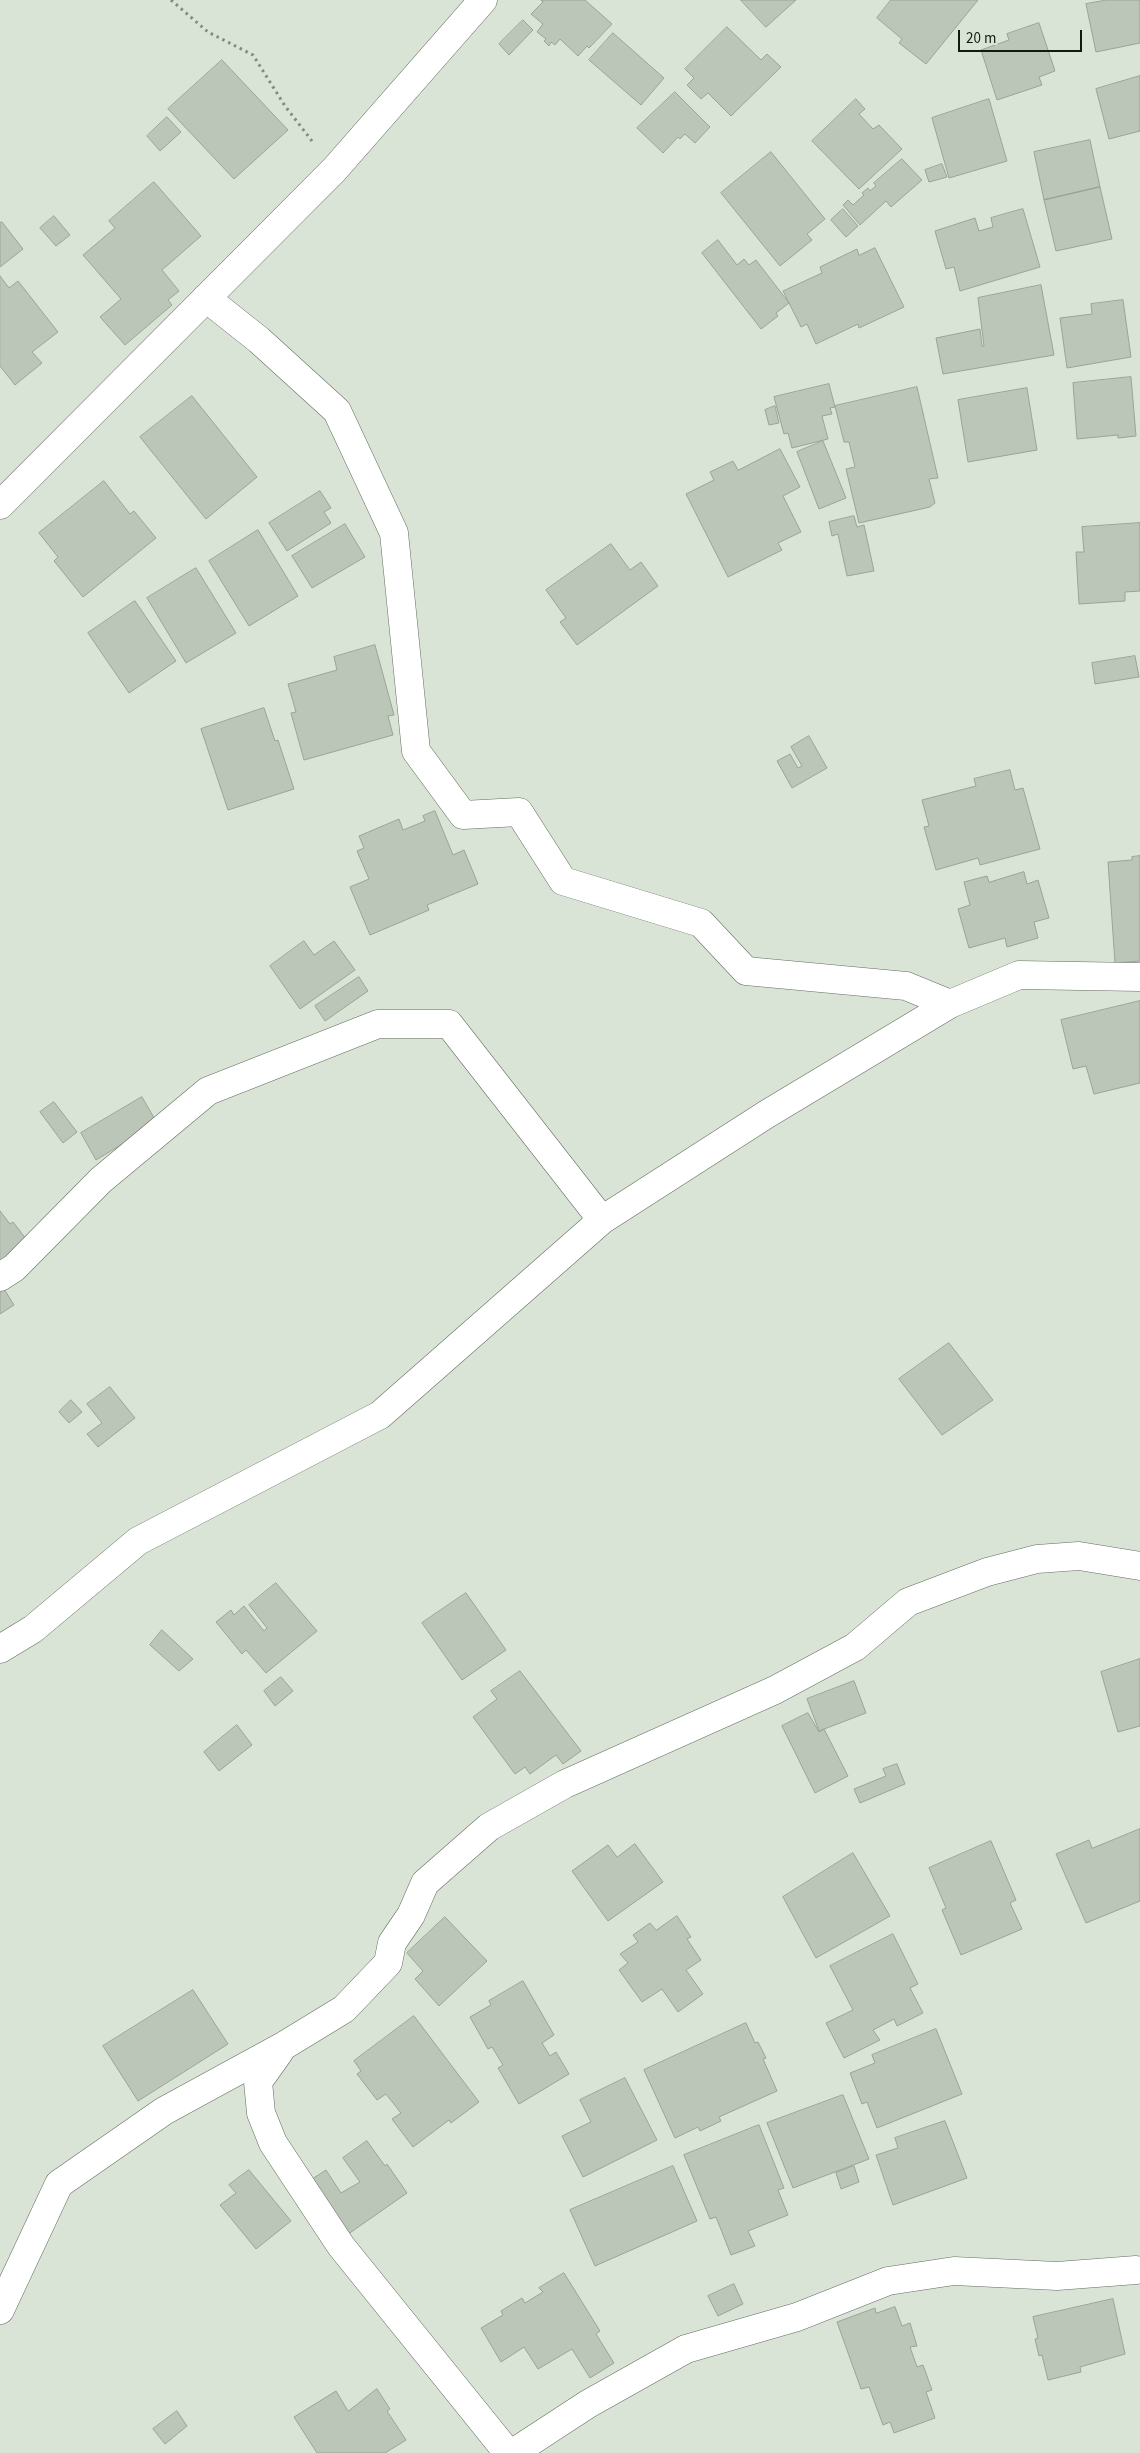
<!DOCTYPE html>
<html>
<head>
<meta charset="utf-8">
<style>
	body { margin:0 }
	#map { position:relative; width:1140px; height:2453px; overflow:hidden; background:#d9e4d6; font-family:"Source Sans 3",sans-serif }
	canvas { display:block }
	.scale { position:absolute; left:958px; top:30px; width:124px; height:22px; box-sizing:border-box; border:2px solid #141813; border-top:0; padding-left:6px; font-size:15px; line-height:18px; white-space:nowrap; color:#141813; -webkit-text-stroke:4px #d9e4d6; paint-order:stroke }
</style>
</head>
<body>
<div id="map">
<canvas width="1140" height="2453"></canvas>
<div class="scale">20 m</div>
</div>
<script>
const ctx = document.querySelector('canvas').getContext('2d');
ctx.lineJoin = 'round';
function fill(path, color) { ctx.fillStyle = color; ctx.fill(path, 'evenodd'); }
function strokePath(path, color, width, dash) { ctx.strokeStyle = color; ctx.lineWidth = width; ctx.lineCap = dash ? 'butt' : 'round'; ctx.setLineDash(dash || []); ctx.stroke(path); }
const building = new Path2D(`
	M541,0H585L612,24L589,48L587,46L578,56L560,39L555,45L551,42L549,46L544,41L546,39L537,32L543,24L531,14L543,2Z
	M741,0H796L766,27Z
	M891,0H978L926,64L899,43L902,39L877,18Z
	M1107,0H1140V43L1096,52L1086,4Z
	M523,20L533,30L509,55L499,44Z
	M1039,23L1055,71L1039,77L1042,85L997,100L981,50L1009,40L1007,34Z
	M727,27L761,60L767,54L781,67L731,116L708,93L701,99L687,85L694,78L685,69Z
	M613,33L664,78L641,105L589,60Z
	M222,60L288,130L234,179L168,109Z
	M1140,76V131L1109,139L1096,89Z
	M675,92L710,127L695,143L685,134L680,139L678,137L663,153L637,128Z
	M856,99L865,109L859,114L873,129L879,125L902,149L859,189L812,141Z
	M989,99L1007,161L949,178L932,118Z
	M167,117L181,132L160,151L147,136Z
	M1090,140L1100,187L1044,200L1034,152Z
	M771,152L825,219L807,234L812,240L780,266L721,193Z
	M902,159L922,180L891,207L886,201L860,225L843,205L848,200L853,205L864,195L862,193L868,188L870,191L876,186L874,183Z
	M942,164L947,177L929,182L925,170Z
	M154,182L201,236L162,270L179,291L168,300L172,305L125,345L100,317L121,299L83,255L115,228L109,221Z
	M1100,187L1112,239L1056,251L1044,200Z
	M843,209L858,226L846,237L831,220Z
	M1023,209L1040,267L960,291L954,267L946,269L935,231L975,218L979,231L993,227L991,218Z
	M54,216L70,235L56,246L40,228Z
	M2,222L23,249L0,267V223Z
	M718,240L737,265L744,259L749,265L756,260L789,303L776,313L778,316L761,329L702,253Z
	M875,248L904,307L859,328L858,324L816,344L807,324L801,327L783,291L822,273L820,267L857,249L859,255Z
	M0,276L9,288L18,281L58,332L32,352L42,363L15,385L0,366Z
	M1041,285L1054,355L943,374L936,338L980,329L982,346H984L978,298Z
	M1123,300L1131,357L1067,368L1060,318L1092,314L1091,304Z
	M1131,377L1136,436L1118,438V435L1077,439L1073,383Z
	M829,384L835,407L830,408L832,414L822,416L828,439L792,448L788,433L784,434L774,397Z
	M917,387L938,478L929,479L935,503L930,507L859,523L846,469L855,467L849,442H844L835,406Z
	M1027,388L1037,450L968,462L958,400Z
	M192,396L257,477L206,519L140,437Z
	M775,406L779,423L769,425L765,410Z
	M823,441L846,498L819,509L797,452Z
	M780,449L800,487L783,496L801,532L778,543L782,550L728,577L686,494L714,480L710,472L733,461L738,470Z
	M104,481L130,514L134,511L156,538L83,597L54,561L58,557L39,533Z
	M320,491L331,508L324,512L331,523L287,551L269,523Z
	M854,516L857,527L864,525L874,571L847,576L838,534L832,536L829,522Z
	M1140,523V591L1125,592V601L1079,604L1076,552H1084L1082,527Z
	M345,524L365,557L312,588L292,556Z
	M258,530L298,596L249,626L209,561Z
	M611,544L630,570L641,562L658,586L577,645L560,622L566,618L546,590Z
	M196,568L236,633L186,663L147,598Z
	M135,601L176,661L129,693L88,633Z
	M375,645L394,715L388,716L393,735L304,760L291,713L296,712L288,684L337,670L334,657Z
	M1135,656L1139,677L1095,684L1092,663Z
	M264,708L275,741L278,740L294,789L228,810L201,729Z
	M809,736L827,768L792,788L777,761L790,754L798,768L802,766L791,747Z
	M1010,770L1015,790L1023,788L1040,849L980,865L978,858L936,870L924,827L929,826L922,800L976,786L974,779Z
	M435,811L453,855L464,850L478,884L427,905L429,910L370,935L350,887L369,879L357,851L364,848L359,836L399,819L403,830L425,821L423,816Z
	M1140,856V961L1115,963L1108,862L1132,860V857Z
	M1024,872L1027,884L1038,880L1049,918L1034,922L1038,938L1007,947L1005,938L969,948L958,909L970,905L964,882L987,876L989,882Z
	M304,941L314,955L334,941L355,970L300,1009L270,966Z
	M359,977L368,991L325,1021L315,1006Z
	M1140,1001V1083L1094,1094L1086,1066L1073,1069L1061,1020Z
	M142,1097L157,1123L96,1160L81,1133Z
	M54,1102L77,1132L63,1143L40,1112Z
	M0,1211L10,1224L13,1222L30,1244L0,1266Z
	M4,1289L14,1305L0,1314V1291Z
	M949,1343L993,1400L942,1435L899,1379Z
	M110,1387L135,1418L98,1447L87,1434L102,1423L87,1404Z
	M71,1400L82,1412L69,1423L59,1412Z
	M276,1583L317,1631L266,1673L246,1650L242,1654L216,1622L231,1610L234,1615L244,1606L264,1631L267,1628L249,1605Z
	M466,1593L506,1650L462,1680L422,1623Z
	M162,1630L193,1659L179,1671L150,1645Z
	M1140,1659V1726L1118,1732L1101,1672Z
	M520,1671L581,1751L563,1764L556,1755L530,1774L525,1767L515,1774L473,1717L497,1699L491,1691Z
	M281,1677L293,1691L275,1706L264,1691Z
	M854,1681L866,1713L819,1731L807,1699Z
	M808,1713L819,1732L824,1729L848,1776L815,1793L782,1726Z
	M237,1725L252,1745L219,1771L204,1752Z
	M897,1764L905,1784L860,1803L854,1789L886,1776L883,1769Z
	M1140,1829V1901L1086,1923L1056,1854L1089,1840L1092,1848Z
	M991,1841L1016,1900L1010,1903L1022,1929L961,1955L942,1910L946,1908L929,1868Z
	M635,1844L663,1882L608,1921L572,1871L608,1845L617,1857Z
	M853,1853L890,1916L816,1958L783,1897Z
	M677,1916L691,1937L687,1939L701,1960L686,1970L703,1994L678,2012L662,1989L642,2002L619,1970L628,1963L620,1954L638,1942L633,1935L650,1923L656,1930Z
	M445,1917L487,1961L439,2006L415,1979L423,1971L407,1953Z
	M893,1934L918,1984L910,1988L923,2013L897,2026L894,2019L873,2030L880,2040L844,2058L826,2023L853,2010L830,1966Z
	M523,1981L554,2035L542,2043L550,2056L556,2052L569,2074L519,2104L498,2068L503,2065L492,2047L488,2049L470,2017L491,2005L489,2001Z
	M193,1990L228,2044L138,2101L103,2046Z
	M414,2016L479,2102L451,2123L449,2120L413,2147L392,2119L401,2113L386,2094L377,2100L357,2074L361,2071L354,2061Z
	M746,2023L755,2043L758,2042L766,2058L763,2059L777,2091L719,2117L721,2121L700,2131L698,2127L675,2138L644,2070Z
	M936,2029L962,2094L877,2128L867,2102L862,2104L850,2073L875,2063L872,2055Z
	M625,2078L657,2140L583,2177L562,2136L591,2122L580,2100Z
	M843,2095L869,2159L793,2188L767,2123Z
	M945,2121L967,2178L893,2205L876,2155L898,2148L895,2138Z
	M759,2125L784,2188L778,2190L788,2215L748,2231L755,2246L731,2255L716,2217L710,2219L684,2155Z
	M367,2141L385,2166L387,2164L407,2193L344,2237L309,2181L326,2170L341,2193L360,2182L343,2158Z
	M673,2166L697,2221L595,2266L570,2210Z
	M854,2166L859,2182L841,2189L836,2173Z
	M249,2170L291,2221L256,2249L220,2205L236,2193L229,2185Z
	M564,2273L600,2331L596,2334L614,2363L590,2378L572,2349L538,2369L524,2347L501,2362L481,2328L503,2315L501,2311L522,2298L525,2303L543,2292L539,2288Z
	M734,2284L743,2304L718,2316L708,2296Z
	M1113,2299L1125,2354L1080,2367L1081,2372L1048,2380L1042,2355L1039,2356L1035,2339L1038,2338L1033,2317Z
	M895,2307L902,2326L910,2323L917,2346L910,2347L917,2367L923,2365L932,2390L926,2392L935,2418L894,2433L890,2422L883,2425L869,2387L861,2389L837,2322L875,2308L876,2313Z
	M377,2389L390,2409L387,2411L406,2440L385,2453H317L294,2417L336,2391L348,2411Z
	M177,2411L187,2426L165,2444L153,2429Z`);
fill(building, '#bbc5b8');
strokePath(building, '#99a496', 1);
const minor = new Path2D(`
	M206,298L259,340L337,411L394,533L416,751L463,815L519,812L563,881L701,923L746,971L906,986L950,1004L1019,975L1140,977
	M0,505L334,170L483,0
	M0,1277L14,1268L101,1180L208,1091L378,1024H449L602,1220
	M0,1649L33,1629L138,1541L380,1415L602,1220L767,1114L950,1004
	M280,2051L258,2082L261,2113L273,2143L341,2246L508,2453
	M0,2310L59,2184L164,2111L285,2045L344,2009L388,1963L392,1943L411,1915L425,1883L489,1827L565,1784L775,1690L855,1647L908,1602L987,1572L1037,1559L1079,1556L1140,1566
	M513,2453L588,2404L686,2349L797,2317L888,2281L954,2271L1057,2276L1136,2270`);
strokePath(minor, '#636d60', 29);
strokePath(new Path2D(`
	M171,0L208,32L253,55L285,106L312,141`), '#838b81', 3, [2.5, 4]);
strokePath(minor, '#fff', 28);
</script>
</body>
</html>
